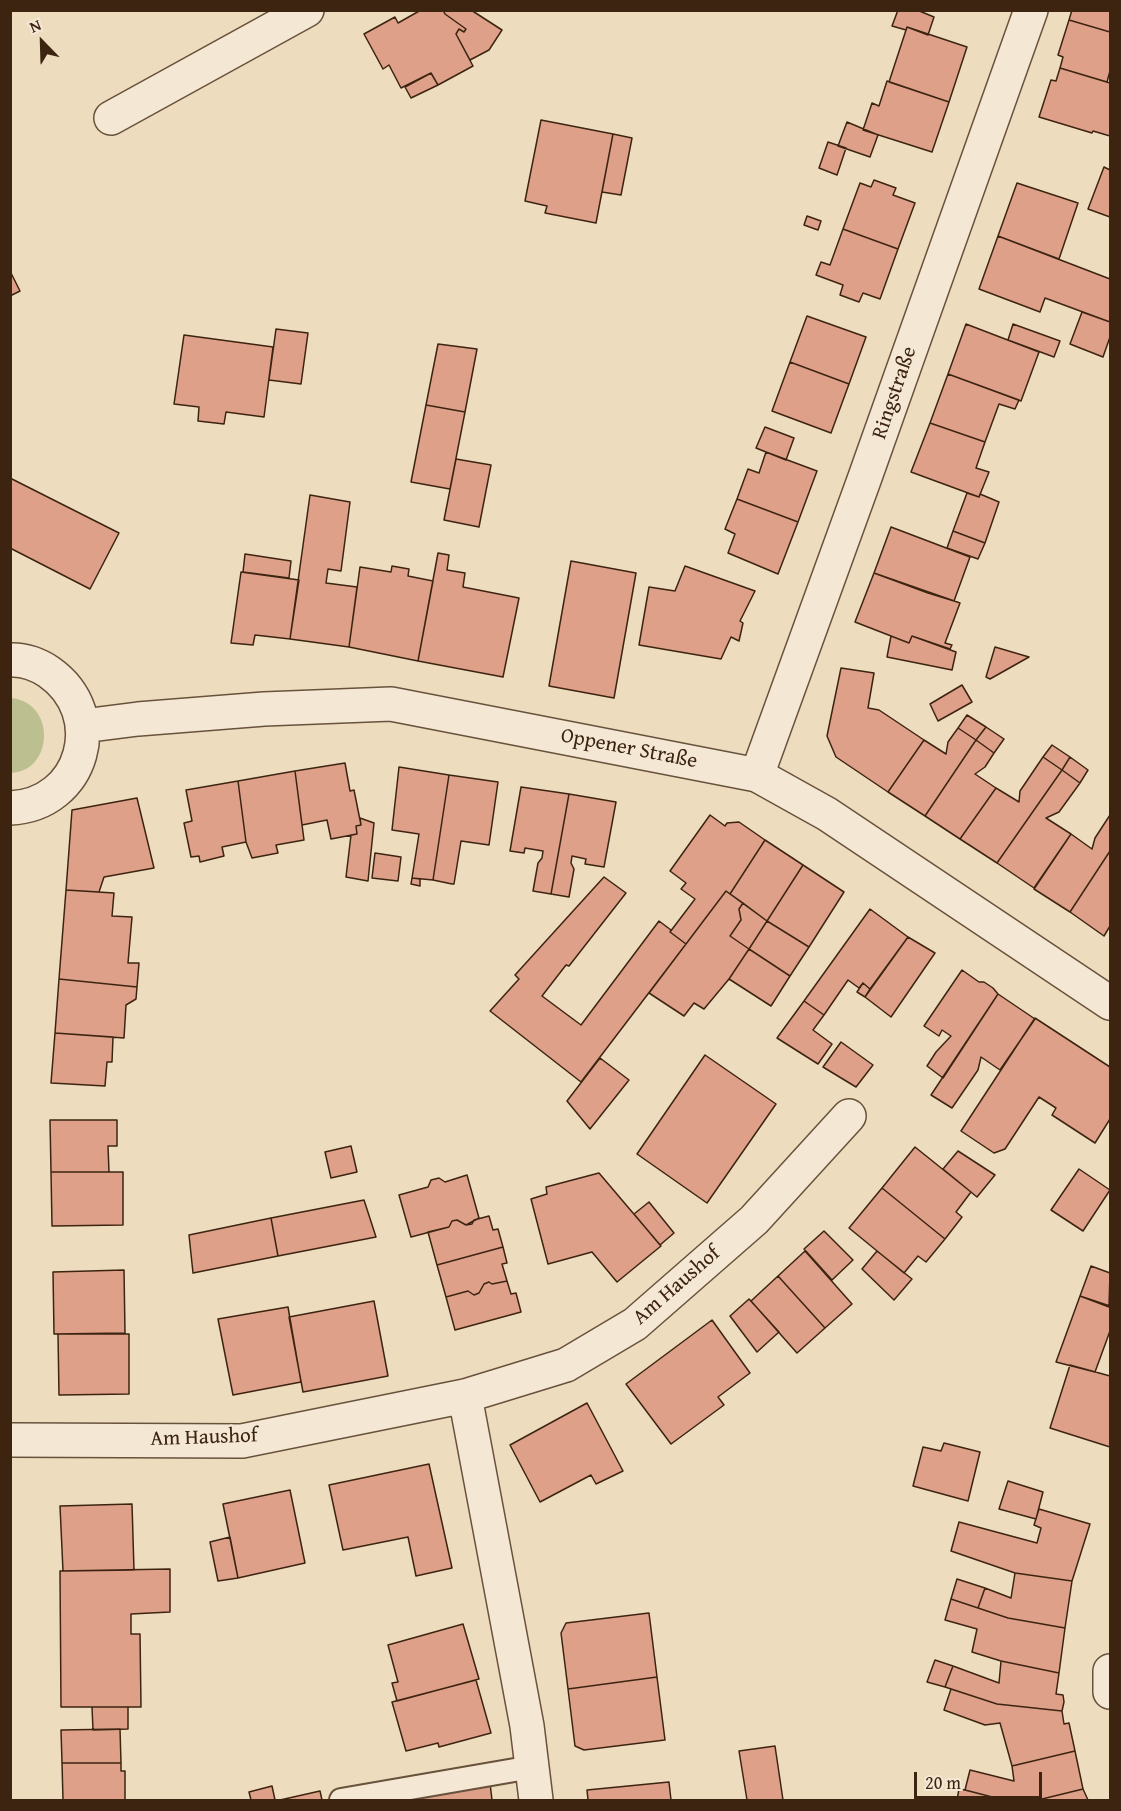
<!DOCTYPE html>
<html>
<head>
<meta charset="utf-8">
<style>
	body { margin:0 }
	#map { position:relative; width:1121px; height:1811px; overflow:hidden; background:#eedcbe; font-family:"Gentium Book Plus",serif }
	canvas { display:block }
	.frame { position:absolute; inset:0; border:12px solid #3d2411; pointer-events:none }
	.north { position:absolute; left:12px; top:12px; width:60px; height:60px; -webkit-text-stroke:4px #f4e8d5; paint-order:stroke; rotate:337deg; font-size:16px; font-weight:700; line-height:24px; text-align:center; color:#3d2411 }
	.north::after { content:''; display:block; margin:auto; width:21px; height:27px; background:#3d2411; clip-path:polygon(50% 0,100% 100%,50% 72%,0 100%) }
	.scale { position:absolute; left:914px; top:1772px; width:128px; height:27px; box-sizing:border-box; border:3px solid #3d2411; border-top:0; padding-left:8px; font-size:18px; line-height:21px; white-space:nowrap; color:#3d2411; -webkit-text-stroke:4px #f4e8d5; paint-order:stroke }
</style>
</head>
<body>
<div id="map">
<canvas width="1121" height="1811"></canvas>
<div class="frame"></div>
<div class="north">N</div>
<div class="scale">20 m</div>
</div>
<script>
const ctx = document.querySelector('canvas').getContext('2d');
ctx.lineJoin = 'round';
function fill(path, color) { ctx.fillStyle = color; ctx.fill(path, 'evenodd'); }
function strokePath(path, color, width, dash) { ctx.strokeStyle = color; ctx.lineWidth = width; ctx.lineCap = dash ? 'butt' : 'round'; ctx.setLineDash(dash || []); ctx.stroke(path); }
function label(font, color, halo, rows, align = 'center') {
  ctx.font = font + ' "Gentium Book Plus",serif'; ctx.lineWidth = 4.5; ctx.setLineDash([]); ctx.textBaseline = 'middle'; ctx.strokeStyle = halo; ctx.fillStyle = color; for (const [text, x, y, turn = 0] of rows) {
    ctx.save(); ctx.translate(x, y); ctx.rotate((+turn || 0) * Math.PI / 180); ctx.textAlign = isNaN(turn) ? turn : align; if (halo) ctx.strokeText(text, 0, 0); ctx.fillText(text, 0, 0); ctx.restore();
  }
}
fill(new Path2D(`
	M11,698C56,702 54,771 11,773Z`), '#bcbf8f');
const building = new Path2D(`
	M421,10H443L445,14L466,29L464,32L459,29L456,34L473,66L438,85L431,73L401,88L389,65L383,69L364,34L395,17L398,23Z
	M443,10H471L502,30L489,50L470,60L456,34L459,29L464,32L466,29L445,14Z
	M898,10H917L934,17L928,35L907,27L906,30L892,26Z
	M1072,10H1110V32L1069,20Z
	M1069,20L1110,32V71L1107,82L1060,68L1063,57L1058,55Z
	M907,27L967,47L949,102L889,82Z
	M1060,68L1110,83V136L1093,131L1092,133L1039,117L1051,80L1056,81Z
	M431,73L438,85L411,98L405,87Z
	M887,81L949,102L932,152L863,130L872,103L879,106Z
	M541,120L613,134L596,223L545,213L547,206L525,201Z
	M847,122L878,135L870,157L838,146Z
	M613,134L632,138L621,195L602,192Z
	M828,142L846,148L837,175L819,168Z
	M1104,167L1110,170V217L1088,209Z
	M874,180L896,188L893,195L915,203L898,249L843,229L860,183L871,187Z
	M1017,183L1078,203L1059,259L998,236Z
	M807,216L821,221L818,230L804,225Z
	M843,229L898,249L880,299L863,293L859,302L840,295L843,285L816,275L821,262L830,265Z
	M998,236L1110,279V322L1045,298L1040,312L979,289Z
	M10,271L20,291L10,296Z
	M1082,312L1110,322V337L1103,357L1070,344Z
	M807,316L866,337L849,384L790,362Z
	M966,324L1039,352L1021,401L948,374Z
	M1013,324L1060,341L1054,357L1008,340Z
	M276,329L308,333L301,384L269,380Z
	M184,335L273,347L264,417L226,412L224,424L198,421L199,407L174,404Z
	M438,344L477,349L465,412L426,405Z
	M790,362L849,384L831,433L772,411Z
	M948,374L1019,400L1015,409L999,404L985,442L930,423Z
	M426,405L465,412L450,489L411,482Z
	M930,423L985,442L976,468L989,472L979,497L911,472Z
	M765,427L794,438L786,460L756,448Z
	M766,452L817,471L798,522L737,499L748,469L759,473Z
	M456,459L491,465L479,527L444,520Z
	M10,478L119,533L90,589L10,548Z
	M967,493L979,497L980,494L999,502L985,543L953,531Z
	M310,495L350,502L341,571L328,569L326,583L357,587L349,647L290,639Z
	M737,499L798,522L778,574L728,553L735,534L725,529Z
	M891,527L970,557L954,601L928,593L874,573Z
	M953,531L985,543L978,559L947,548Z
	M438,553L449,555L447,570L465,573L463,587L519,598L503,677L418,661Z
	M245,554L291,561L289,578L243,572Z
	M571,561L636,573L614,698L549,686Z
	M392,566L409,569L408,576L433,581L418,661L349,647L360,567L391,572Z
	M685,566L755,591L740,621L743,623L739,641L731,637L721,659L639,645L649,587L675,591Z
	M241,572L299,580L290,639L255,635L253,645L231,643Z
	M874,573L960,603L945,643L952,645L950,649L912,636L909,643L855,622Z
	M891,636L909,643L912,636L956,652L952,670L887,657Z
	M995,647L1029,657L990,679L986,677Z
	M841,668L874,673L868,708L879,710L924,740L888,792L836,757L827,736Z
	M962,685L972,702L938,721L930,704Z
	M967,715L986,727L976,740L958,728Z
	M986,727L1004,739L994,753L976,740Z
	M958,728L976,740L925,816L888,792L924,740L946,754L948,742Z
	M976,740L994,753L985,767L975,774L996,788L960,839L925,816Z
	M1052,745L1070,757L1062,770L1043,757Z
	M1043,757L1062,770L997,863L960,839L996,788L1019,802L1020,791Z
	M1070,757L1088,770L1080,783L1062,770Z
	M345,763L350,791L354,790L361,825L356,826L357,834L331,839L327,820L302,825L295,771Z
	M399,767L449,775L433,880L412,878L419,834L392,830Z
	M1062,770L1080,783L1059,812L1046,818L1071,834L1034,888L997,863Z
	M295,771L304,840L276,845L278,853L252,858L246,842L238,781Z
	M449,775L498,782L489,845L461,841L454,884H452L433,880Z
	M238,781L246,842L222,847L224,856L200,862L199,856L191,857L184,823L192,821L186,790Z
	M521,787L569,794L551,894L533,891L538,863L542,858L543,851L525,848L524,853L510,851Z
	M569,794L616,802L604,867L585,864L586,859L572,856L571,863L574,869L569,897L551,894Z
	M137,798L154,868L104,877L99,892L66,890L72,810Z
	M710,815L725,826L727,823L739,822L765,840L730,894L726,891L686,944L670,932L695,899L681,889L686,883L670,871Z
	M1110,815V851L1070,912L1034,889L1071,834L1092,849L1095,838Z
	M360,818L374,823L368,881L346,877L351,835L357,834L356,826L361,825Z
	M765,840L803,865L767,921L730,894Z
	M1110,851V926L1104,936L1070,912Z
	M375,853L401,857L398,881L372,878Z
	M803,865L844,892L809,947L767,921Z
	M604,877L626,893L569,966L566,965L542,996L581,1025L659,921L671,930L670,932L686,944L581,1082L490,1011L519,979L515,975Z
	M412,878L420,879V886L411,884Z
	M66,890L114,893L112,916L132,917L128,963H139L137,987L59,979Z
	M726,891L743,903L739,909L741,920L730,936L749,949L729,979L704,1009L694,1003L684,1016L649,993Z
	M743,903L767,921L749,949L730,936L741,920L739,909Z
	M870,909L908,937L870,989L863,983L859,988L848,980L824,1015L804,1001Z
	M767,921L809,947L790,976L749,949Z
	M908,937L935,953L891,1017L865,997Z
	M749,949L790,976L771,1006L729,979Z
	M962,970L979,982H984L993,988L998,994L943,1078L927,1066L936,1052L951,1036L942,1030L939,1036L924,1026Z
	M59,979L137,987L136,999L126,1005L124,1038L55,1033Z
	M863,983L870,989L865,997L857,992Z
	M998,994L1035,1019L1000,1070L981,1057L978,1070L952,1108L931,1095Z
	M804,1001L824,1015L813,1030L832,1044L818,1064L777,1038Z
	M1035,1018L1110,1067V1119L1095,1143L1052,1115L1056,1108L1039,1097L1005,1149L994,1153L961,1131Z
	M55,1033L113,1037L112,1062H107L105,1086L51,1083Z
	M841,1042L873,1065L856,1087L823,1067Z
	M705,1055L776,1104L707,1203L637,1154Z
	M600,1058L629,1080L590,1129L567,1101Z
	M50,1120H117V1146H108L109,1172H51Z
	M351,1146L357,1172L331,1178L325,1152Z
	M915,1147L971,1192L956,1212L962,1217L945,1239L882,1188Z
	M958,1151L995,1175L977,1197L943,1169Z
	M1079,1169L1110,1190L1083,1231L1051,1210Z
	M51,1172H123V1225L52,1226Z
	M599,1173L661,1246L617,1282L592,1252L548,1264L531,1199L547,1194L546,1187Z
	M467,1175L479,1218L466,1225L457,1220L452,1221L449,1227L411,1237L399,1195L428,1187L431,1180L439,1178L445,1182Z
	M882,1188L945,1239L926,1262L918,1256L904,1273L849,1228Z
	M364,1200L376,1237L278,1256L271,1218Z
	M649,1202L674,1233L660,1245L634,1214Z
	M489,1216L493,1230L498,1229L503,1247L437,1265L428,1232L449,1227L452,1221L457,1220L466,1225L472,1224L474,1220Z
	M271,1218L278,1256L193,1273L189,1235Z
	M824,1231L853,1260L832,1280L804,1249Z
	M503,1247L507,1263L502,1264L507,1281L492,1284L489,1282L484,1284L479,1293L474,1295L468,1291L446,1297L437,1265Z
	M805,1251L852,1304L825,1328L778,1276Z
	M877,1251L912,1279L894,1300L862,1269Z
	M1091,1266L1110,1273L1109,1307L1080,1296Z
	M124,1270L125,1333L54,1334L53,1272Z
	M778,1276L825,1328L797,1353L751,1301Z
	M507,1281L511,1294L516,1293L521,1312L455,1330L446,1297L468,1291L474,1295L479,1293L484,1284L489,1282L492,1284Z
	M1080,1296L1110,1306V1331L1095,1372L1056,1362Z
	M749,1299L779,1332L757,1352L730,1316Z
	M374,1301L388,1376L303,1392L289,1317Z
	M288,1307L301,1382L233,1395L218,1319Z
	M712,1320L750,1373L718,1397L724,1405L671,1444L626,1384Z
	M58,1334H129V1394L59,1395Z
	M1070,1365L1110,1376V1447L1050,1428Z
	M587,1403L623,1471L596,1484L591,1475L540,1502L510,1445Z
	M944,1443L980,1452L968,1501L913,1486L923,1447L941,1451Z
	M429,1464L452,1568L416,1576L408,1537L343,1550L329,1485Z
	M1008,1481L1043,1492L1036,1519L999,1509Z
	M290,1490L305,1563L238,1578L223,1504Z
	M132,1504L134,1570L63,1571L60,1506Z
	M1039,1509L1090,1524L1072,1581L1015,1573L951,1551L959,1522L1037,1543L1041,1528L1034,1525Z
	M230,1537L238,1578L218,1581L210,1542Z
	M170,1569V1612L131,1614V1634H140L141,1707H61L60,1571Z
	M1015,1573L1072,1581L1065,1628L1008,1618L978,1608L985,1588L1011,1598Z
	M957,1579L985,1588L978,1608L951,1599Z
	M951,1599L1008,1618L1065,1628L1059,1673L1001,1661L972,1652L977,1629L945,1620Z
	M649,1613L657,1677L568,1689L561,1633L566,1623Z
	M463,1624L479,1679L397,1701L392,1683L398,1682L388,1645Z
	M935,1660L953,1666L945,1687L927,1682Z
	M1001,1661L1059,1673L1056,1694L1063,1695L1064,1702L1062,1711L997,1704L945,1687L953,1666L999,1683Z
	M657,1677L665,1740L584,1750L575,1746L568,1689Z
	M476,1680L491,1733L439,1747L438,1743L406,1751L392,1702Z
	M951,1689L997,1704L1062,1711L1064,1724L1069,1723L1075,1751L1012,1766L1000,1723L985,1725L944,1710Z
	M92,1707H128V1729L93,1730Z
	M120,1729L121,1763H62L61,1730Z
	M775,1746L783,1800H747L739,1751Z
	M1075,1751L1083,1789L1038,1800H1004L965,1790L970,1770L1014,1781L1012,1766Z
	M62,1763H121V1771H125V1800H63Z
	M669,1782L671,1800H588L587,1790Z
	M490,1783L492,1800H419L418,1792Z
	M272,1786L275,1800H251L249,1792Z
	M959,1789L965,1790L1004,1800H957Z
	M1083,1789L1088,1800H1038Z
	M320,1791L322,1800H280Z`);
fill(building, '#dea089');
strokePath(building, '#3d2411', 1.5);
const service = new Path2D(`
	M341,1800L532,1767`);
const minor = new Path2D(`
	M111,118L307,10
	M757,775L864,480L1031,10
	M465,1396L527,1726L536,1800
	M10,1440L242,1441L465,1396L566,1365L635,1324L754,1220L849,1116
	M1110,1671V1692`);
const tertiary = new Path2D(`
	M10,660C24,659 39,665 49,672C109,714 84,805 10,808
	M83,726L138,719L264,709L391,704L757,775L827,814L1110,1003`);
strokePath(service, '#69523c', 26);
strokePath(minor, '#69523c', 36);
strokePath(tertiary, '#69523c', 36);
strokePath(service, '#f4e8d5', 22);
strokePath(minor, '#f4e8d5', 33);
strokePath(tertiary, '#f4e8d5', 33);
label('21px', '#3d2411', '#f4e8d5', [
	["Ringstraße",895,393,-71],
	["Oppener Straße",629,749,11],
	["Am Haushof",677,1286,-41],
	["Am Haushof",204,1438,-2]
]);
</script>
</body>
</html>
